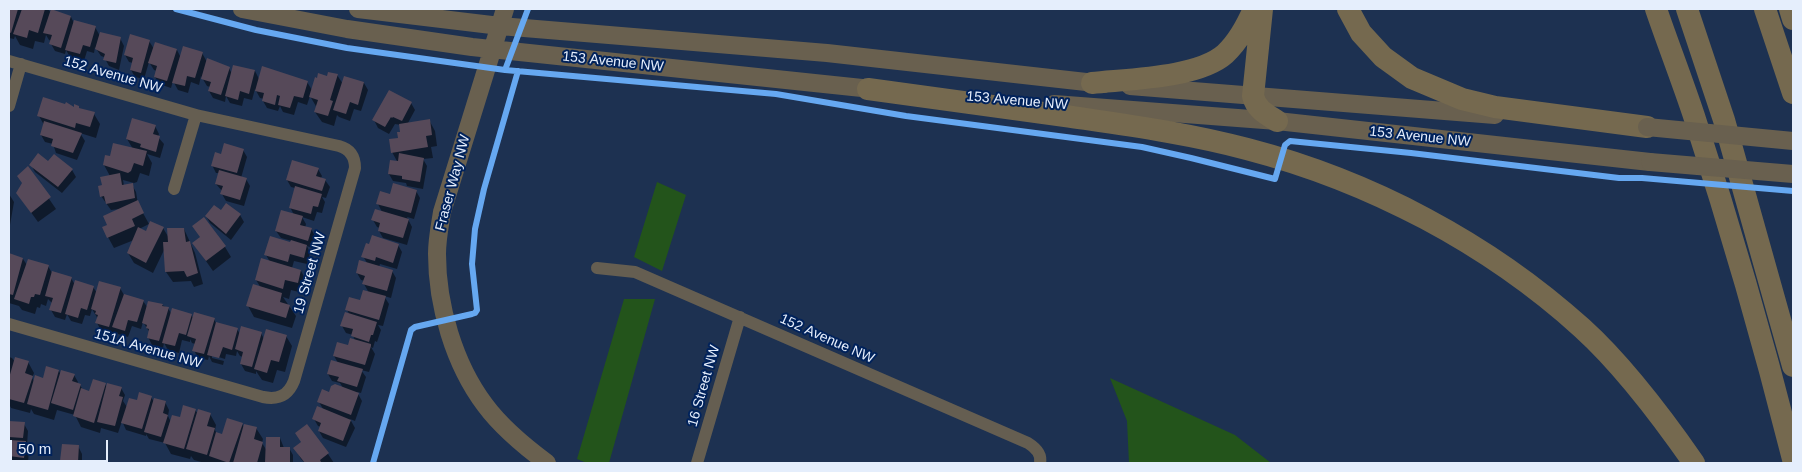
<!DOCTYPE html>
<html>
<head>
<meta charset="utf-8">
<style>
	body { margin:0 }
	#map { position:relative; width:1802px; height:472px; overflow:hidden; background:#1d3151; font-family:Arial,sans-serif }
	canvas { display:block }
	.frame { position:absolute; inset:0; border:10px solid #e5eefc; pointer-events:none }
	.scale { position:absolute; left:10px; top:440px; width:98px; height:22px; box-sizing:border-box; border:2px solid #e5eefc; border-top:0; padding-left:6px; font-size:15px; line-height:18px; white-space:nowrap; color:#e5eefc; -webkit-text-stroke:4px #00225b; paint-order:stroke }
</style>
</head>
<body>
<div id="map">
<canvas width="1802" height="472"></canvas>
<div class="frame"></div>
<div class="scale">50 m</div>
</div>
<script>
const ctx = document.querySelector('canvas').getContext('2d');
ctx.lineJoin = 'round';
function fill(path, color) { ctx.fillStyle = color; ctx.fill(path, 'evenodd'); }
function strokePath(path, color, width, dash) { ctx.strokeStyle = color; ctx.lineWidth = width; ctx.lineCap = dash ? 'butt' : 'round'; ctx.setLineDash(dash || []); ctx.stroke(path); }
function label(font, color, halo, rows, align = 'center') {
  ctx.font = font + ' Arial,sans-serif'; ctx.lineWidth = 4; ctx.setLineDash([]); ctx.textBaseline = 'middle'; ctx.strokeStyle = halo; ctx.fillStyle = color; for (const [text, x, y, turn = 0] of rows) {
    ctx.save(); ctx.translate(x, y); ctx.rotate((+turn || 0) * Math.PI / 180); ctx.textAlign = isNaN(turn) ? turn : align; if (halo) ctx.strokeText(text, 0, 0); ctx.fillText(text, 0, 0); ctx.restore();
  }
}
fill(new Path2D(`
	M657,182L686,195L662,271L634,257Z
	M624,299H655L609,463H587L577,459Z
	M1110,378L1235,435L1271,463H1129L1127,421Z`), '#23541b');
fill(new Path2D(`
	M9,9H48L51,13L71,17L74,23L95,27L100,36L120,38L124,46L119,70L109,66L104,57L101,56L95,47L94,53L87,51L84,61L70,57L66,50L65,54L55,51L51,44L52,41L49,40L46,35L44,43L35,41L33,49L20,45L15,36L14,39L9,38Z
	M149,41L154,49L177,50L181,58L202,53L207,62L229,68L232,74L255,71L259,79L307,82L312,90L328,77L337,75L343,84L364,83L368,90L361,111L354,109L350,121L339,117L337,115L334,126L322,122L315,112L317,108L310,96L307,105L298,102L294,115L283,112L280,106L278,111L267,108L263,101L264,99L260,98L255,89L252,100L244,98L242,106L230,103L226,96L225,102L213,98L209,91L210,87L207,86L201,76L199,85L191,82L188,93L178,90L173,81L171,88L159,84L155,77L157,71L154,70L149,62L144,79L135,77L131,70L133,63L129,62L125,55Z
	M411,103L415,110L408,123L429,120L435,131L437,146L431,147L433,158L423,159L427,166L423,189L407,186L406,183L393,181L389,174L398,163L392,152L402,133L401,125L395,124L389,134L378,128L374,120Z
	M74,108L94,114L100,124L96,138L80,133L85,141L77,160L56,153L53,144L45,142L41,135L44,125L39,116Z
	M155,126L159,134L158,137L164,144L160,158L147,154L152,163L149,176L140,173L137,182L134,183L123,180L124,186L132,185L136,192L138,204L149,224L139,229L147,232L163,228L169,238L184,229L195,253L203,284L194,287L191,281L173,282L166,272L165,248L153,273L134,263L128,253L134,240L114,248L103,228L109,225L120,209L111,210L101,196L103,186L110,176L104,165L110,158L133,149L127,139Z
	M243,150L247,157L241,178L246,179L250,186L244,206L226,201L222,194V191L216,184L219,173H216L212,165L221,155Z
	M49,163L72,170L76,177L62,193L35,172L31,165Z
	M28,168L56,209L38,222L17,193L23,184Z
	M318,169L322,176L321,178L325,180L330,187L326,198L322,197L325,202L322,213L317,212L314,221L302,217L306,224L305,228L311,229L315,236L312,248L307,246L310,253L307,264L294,261L292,268L301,271L307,282L303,293L291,290L289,299L283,297L296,316L292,328L254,317L248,306L261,288L256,280L270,262L266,255L291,244L292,241L281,238L276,231L294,215L290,207L295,188L291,187L287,180Z
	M416,191L420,198L414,219L407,217L412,227L407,245L383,238L379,231L380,228L377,227L373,220L382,212L378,204L391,195Z
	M9,194L14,202L10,225L9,224Z
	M221,212L240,215L244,222L231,240L210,223L206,216Z
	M194,244L225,247L231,257L213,271Z
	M398,245L402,252L397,269L380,264L379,267L392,271L396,278L391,298L384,296L389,304L383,326L378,325L381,330L377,342L375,341L373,348L371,347L375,354L369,372L361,370L366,377L361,393L357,392L362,401L355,421L350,419L355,428L346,447L323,438L319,431L321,427L318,426L314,419L323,409L319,402L330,394L343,388L340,383L332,381L328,374L338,363L334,356L349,347L355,341L353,335L346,333L342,326L350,315L347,310L361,301L369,293L364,284L365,281L361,280L357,273L367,263L363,256Z
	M9,255L23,259L27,265L48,266L52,273L71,278L75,285L93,287L97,293L120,288L124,295L143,301L148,308L162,305L168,308L172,315H191L194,319H214L216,323L237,329L240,334L261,333L264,339L286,336L292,346L285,372L277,370L273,383L262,380L256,371V374L245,371L241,364L243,357L240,356L237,351L236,356L226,354L225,359L212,355V358L224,361L223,365L212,362L209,356L208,360L198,358L194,350L195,344L192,343L190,339V342L182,340L179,353L168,350L164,343L163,348L152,345L148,337L150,333L143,322L141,329L132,326L128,337L118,334L117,332L115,337L103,334L97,323L98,319L92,309L90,316L85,315L82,324L71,321L67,314L65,320L55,317L51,310L52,303L48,299L46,306L41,304L40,308L37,307L35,314L22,310L19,306L9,303Z
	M9,357L12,358L15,362H28L34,373L32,378L34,381L44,379L59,371L61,375H74L78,382L77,384L80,385L83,390L90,392L105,384L107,388H121L125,395L123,401L127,407L151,397L154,402H165L169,410L168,416L171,422L181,419L195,410L198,414H210L216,425L215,430L217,434L222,436L242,424L244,428H256L263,439L262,443L267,451L280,438L284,448H289L293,455V463H205L194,460L191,456L190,459L171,454L165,443L149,439L146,434V436L126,430L122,421L118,433L101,428L100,433L81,427L75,415L57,410L54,420L34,414L31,409L30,413L11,408L9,404Z
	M9,422L24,424L28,431L27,445L29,449L28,463H12L9,457Z
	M307,425L328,454L334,463H305L301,459L295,448L302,443Z
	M78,446L82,454V463H63L62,460Z
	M93,461L108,463H93Z`), '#0007');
fill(new Path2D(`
	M9,9H18L11,33L9,32Z
	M22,9H45L38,33L29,30L27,38L13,34Z
	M51,9L71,16L61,48L49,44L52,35L43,33Z
	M74,20L96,26L90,47L83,45L80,54L65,50Z
	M100,32L121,37L116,63L103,60L105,54L95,49Z
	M130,34L150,40L141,73L130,70L133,58L124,55Z
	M155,42L177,49L167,81L154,77L157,66L148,63Z
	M183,46L203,52L195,78L187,76L185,86L172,83Z
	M207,58L230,67L221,95L208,91L211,82L201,79Z
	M233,65L255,70L249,94L240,91L238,100L225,96Z
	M262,66L308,81L303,98L294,96L290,108L278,105L280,96L277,95L275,105L262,101L264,93L255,91Z
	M328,72L338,74L330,100L333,101L328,116L314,112L318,100L309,97L315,77L317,78L318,73L327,76Z
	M344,76L364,82L358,105L350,102L346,114L333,110Z
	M389,90L412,102L402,121L393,117L392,118L391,117L385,127L372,120Z
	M43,97L65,104L66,102L74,107V104L79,106V108L95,112L90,127L76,123L75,128L37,116Z
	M132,118L156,125L153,134L160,136L156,152L140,147L141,144L126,139Z
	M430,119L432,135L426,136L428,147L391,153L389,139L398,138L397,132H400L399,124Z
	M44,121L82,133L73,153L51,146L53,139L40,135Z
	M113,143L147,151L143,166L134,163L131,171L128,173L103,165L105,155L110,156Z
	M224,143L244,149L237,173L211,166L215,152L221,154Z
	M38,153L48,161L54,154L73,169L58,187L29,165Z
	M399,153L424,158L420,182L402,179V176L388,174L390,160L398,161Z
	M292,160L319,168L316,176L326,179L322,191L286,180Z
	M28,166L51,197L31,213L16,193L22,183L17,176Z
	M219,170L247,178L240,200L220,194L223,186L215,184Z
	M120,173L122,185L133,183L135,198L106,204L104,196L100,197L98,186L102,185L100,177Z
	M393,183L417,190L411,213L376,204L380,191L390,194Z
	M295,186L322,194L318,207L313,206L311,214L289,208Z
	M138,200L144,213L132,219L135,226L107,238L102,227L107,225L103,216Z
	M226,203L241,214L226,234L205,216L214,205L221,210Z
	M375,209L409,219L403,238L378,231L380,223L371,220Z
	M281,210L303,216L300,225L312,228L308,241L275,231Z
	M204,217L226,246L206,261L192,243L200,237L192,226Z
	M150,221L164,227L146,263L127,253L138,227L146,231Z
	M167,228H184L186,242L190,241L198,273L187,277L184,271L165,272L163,242H168Z
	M372,235L399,244L393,263L376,257L375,261L361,257L366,243L369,244Z
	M270,236L290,242L291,240L307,245L304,258L290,254L288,262L264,255Z
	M9,253L23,258L13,295L9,294Z
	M261,258L301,270L298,283L285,280L283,289L255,280Z
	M28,259L49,265L40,295L35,294L34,297H31L29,304L14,299Z
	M359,260L393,270L387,291L362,284L365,276L356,273Z
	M52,271L72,277L61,313L49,310L53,298L45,296Z
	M75,280L94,286L87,310L81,308L78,318L65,314Z
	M99,281L121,287L109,327L95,323L98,315L95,314L96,311L91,309Z
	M253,284L282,293L280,302L290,305L286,318L246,306Z
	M363,290L386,296L379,320L345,310L349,297L360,300Z
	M124,294L144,300L137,322L128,320L125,331L112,327Z
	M148,301L163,304L162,306L169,307L159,341L147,338L149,329L146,328L147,325L142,323Z
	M172,308L192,314L186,335L179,333L175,346L162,343Z
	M194,312L215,318L204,354L192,351L196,339L187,336Z
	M345,312L377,322L373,335H371L369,342L351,336L353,329L340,326Z
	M216,322L238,328L232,350L223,347L219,358L207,355Z
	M241,326L262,332L252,367L240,364L243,352L235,349Z
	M266,329L287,335L279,362L271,360L267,373L254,369Z
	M350,338L371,344V346L365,365L333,356L337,342L348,345Z
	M15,357L29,361L25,373L33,376L24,403L9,399V378Z
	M331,360L363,369L357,387L337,381L339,377L327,374Z
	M46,366L59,370L48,410L27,404L35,375L43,378Z
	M61,370L75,374L72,381L81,384L73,410L51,403Z
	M93,379L106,383L94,423L73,416L81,388L89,391Z
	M107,383L122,387L119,396L123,397L115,426L97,422Z
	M335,384L359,393L351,415L317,402L322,389L329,392L331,386Z
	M139,392L152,396L142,429L121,423L129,398L137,400Z
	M154,398L166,401L163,413L168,415L161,437L144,432Z
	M183,405L196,409L184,449L163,443L172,415L180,417Z
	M317,406L351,420L343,441L318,431L321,423L312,419Z
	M198,409L211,413L207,426L215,428L207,455L186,449Z
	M227,418L243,423L229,463L209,456L216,432L222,434Z
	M9,421L25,422L23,438L9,437Z
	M244,424L257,427L254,439L263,442L257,463H233Z
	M307,424L329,453L320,460L321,462L319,463H305L293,448L301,442L295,433Z
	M266,437H280V447H290V463H265Z
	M9,440L26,441L24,458L9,456Z
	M62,444L79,445L78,462L60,461Z`), '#564959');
strokePath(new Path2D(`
	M9,61L196,115L339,146C350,149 355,157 355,168L294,381C288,396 278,400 263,397L9,324
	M9,106L21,64
	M174,189L196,115
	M597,268L635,272L1028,443C1036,448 1042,454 1040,463
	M697,463L740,317`), '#655e51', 12);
strokePath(new Path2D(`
	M242,9L347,29L472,47L881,90
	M358,9L500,26L827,53L1104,84
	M505,9L442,212C440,225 437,239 437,254C437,305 454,364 485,405C502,428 524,446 547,463
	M1130,86L1495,115
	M1054,104L1277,121L1650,162`), '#69604f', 18);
strokePath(new Path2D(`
	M1262,9L1253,96C1256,109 1266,114 1277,121
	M1348,9L1361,33L1383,57L1412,78L1462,99L1495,107L1647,127
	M1656,9C1668,44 1682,80 1694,116C1731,229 1764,344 1793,459
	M1687,9L1724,120L1793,366
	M1765,9L1793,93
	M1790,9L1793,19
	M1092,83C1128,79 1198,78 1225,54C1239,41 1247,25 1254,9
	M868,89C933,98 999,107 1065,116C1126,125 1187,133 1247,149C1370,181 1488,243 1582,328C1624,366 1662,417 1694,463`), '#75694f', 22);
strokePath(new Path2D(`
	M1647,127L1793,141
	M1650,162L1793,174`), '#69604f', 18);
strokePath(new Path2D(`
	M176,9L256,30L347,48L505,70L776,94L906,116L1142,147L1191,158L1275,179L1285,145L1290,141L1411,153L1619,178H1642L1793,191
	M505,70L528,9
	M373,463L411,330L415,327L472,314L475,313L477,310L472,264L475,229L484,189L518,71`), '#66a8f1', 6);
label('14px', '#e5eefc', '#00225b', [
	["153 Avenue NW",613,62,6],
	["152 Avenue NW",113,75,16],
	["153 Avenue NW",1017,101,5],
	["153 Avenue NW",1420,137,6],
	["Fraser Way NW",453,183,-75],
	["19 Street NW",310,273,-74],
	["152 Avenue NW",827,339,24],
	["151A Avenue NW",148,349,16],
	["16 Street NW",704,386,-74]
]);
</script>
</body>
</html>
